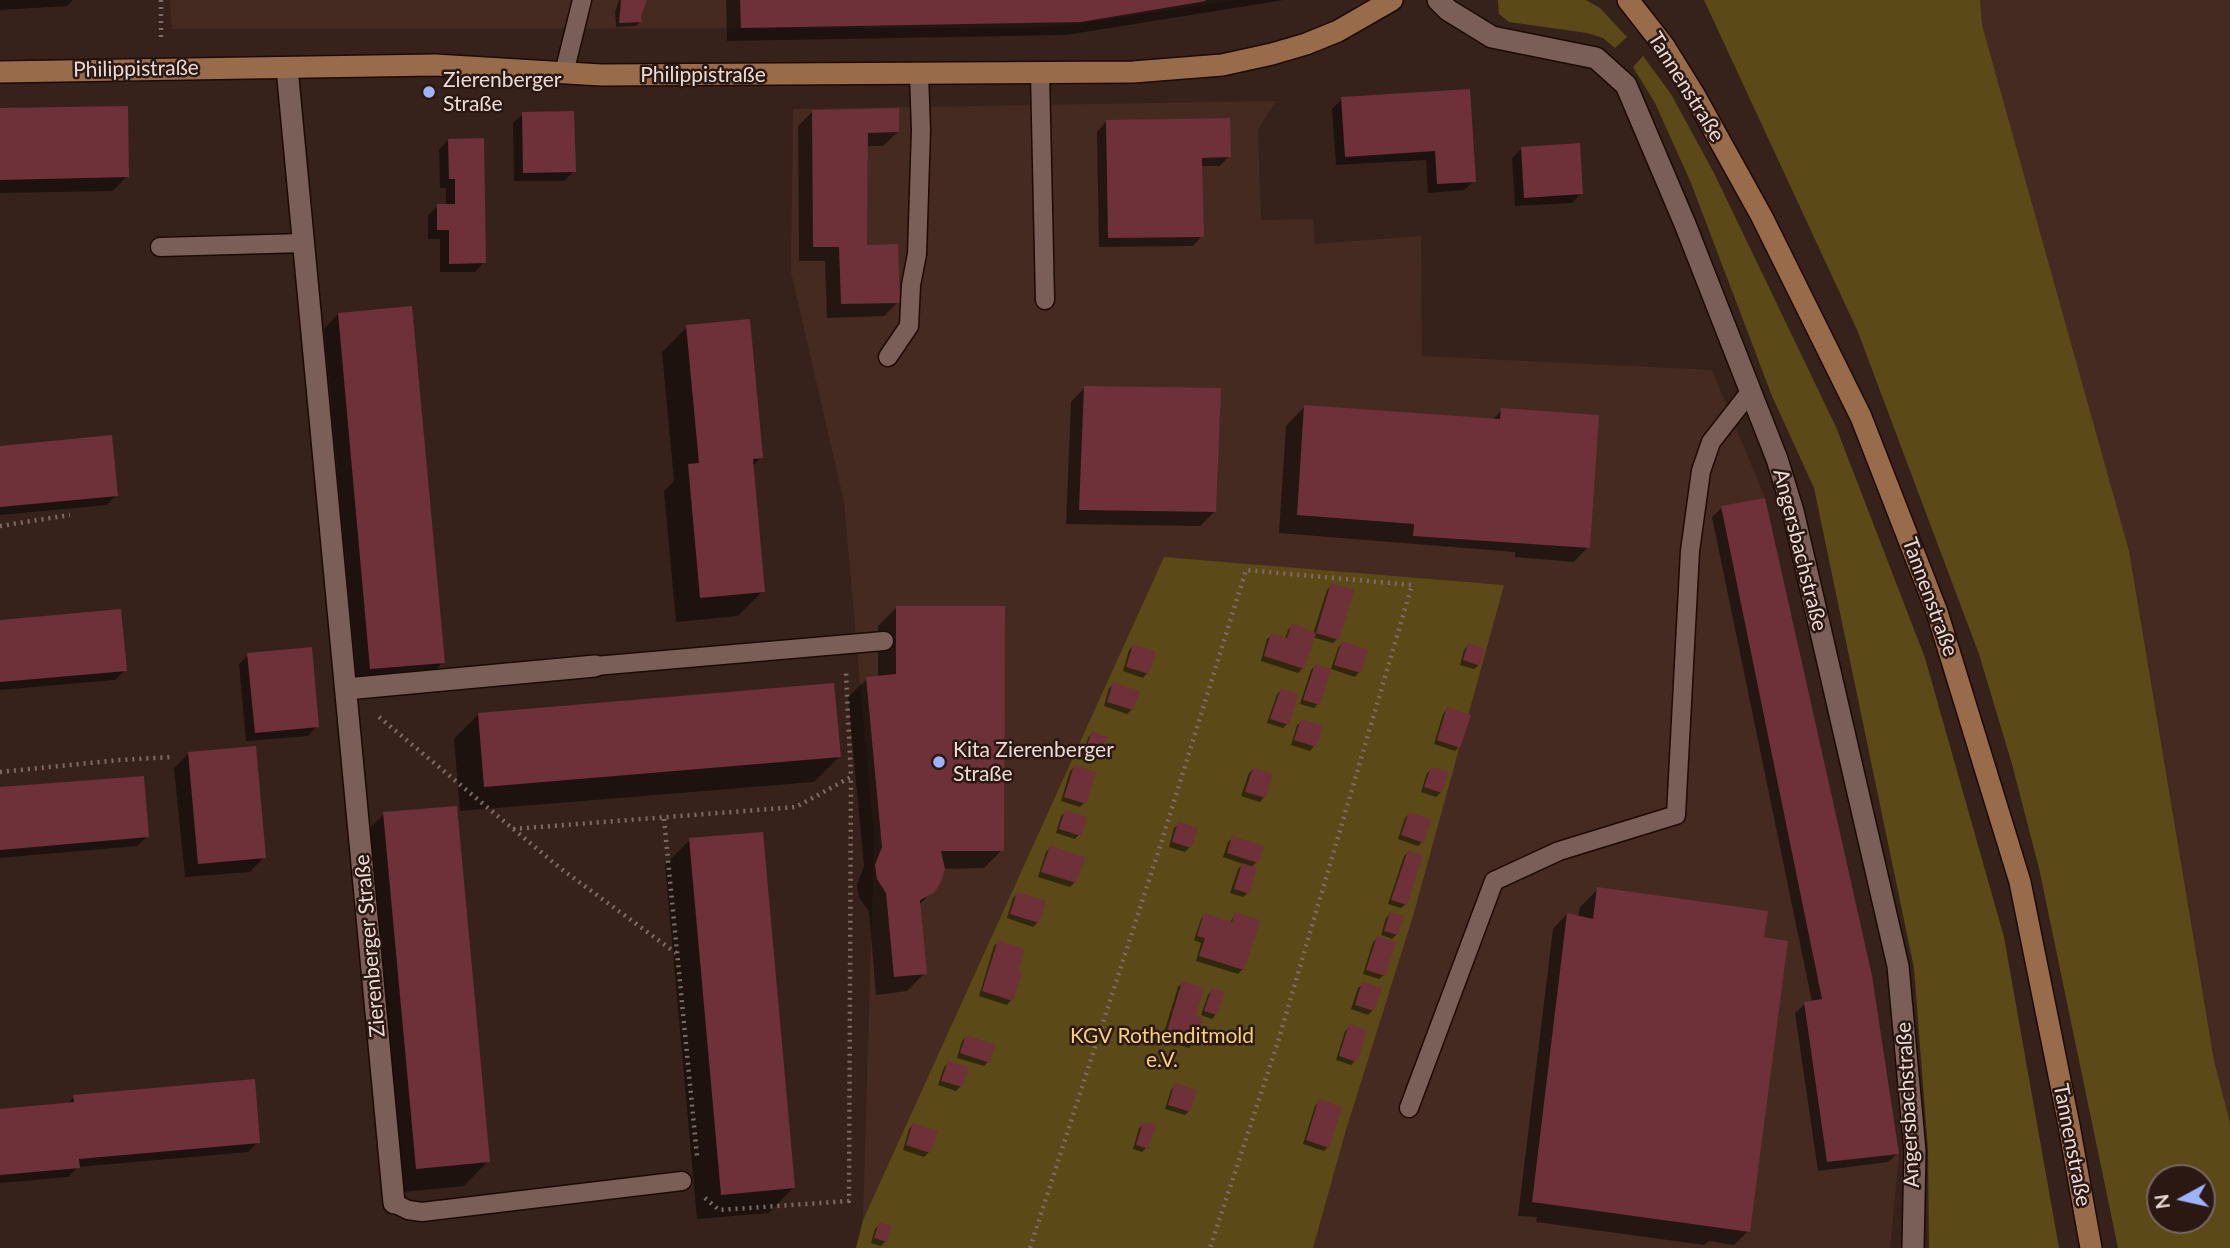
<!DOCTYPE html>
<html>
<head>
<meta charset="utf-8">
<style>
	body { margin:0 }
	#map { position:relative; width:2230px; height:1248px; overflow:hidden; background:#37221b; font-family:Lato,sans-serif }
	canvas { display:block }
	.north { position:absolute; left:2146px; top:1164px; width:70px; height:70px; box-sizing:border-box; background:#2c1812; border:2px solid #786661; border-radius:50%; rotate:262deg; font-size:19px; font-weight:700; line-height:28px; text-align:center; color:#eadbd7 }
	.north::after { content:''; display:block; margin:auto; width:24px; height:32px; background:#9eb3fd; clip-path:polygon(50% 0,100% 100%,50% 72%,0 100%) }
</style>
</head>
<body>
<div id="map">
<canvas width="2230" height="1248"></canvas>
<div class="north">N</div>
</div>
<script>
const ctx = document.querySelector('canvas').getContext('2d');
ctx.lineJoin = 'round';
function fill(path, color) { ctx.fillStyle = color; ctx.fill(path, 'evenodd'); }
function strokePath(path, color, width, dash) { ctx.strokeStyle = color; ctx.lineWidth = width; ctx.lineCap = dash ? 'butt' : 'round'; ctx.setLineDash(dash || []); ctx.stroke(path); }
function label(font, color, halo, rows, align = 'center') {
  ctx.font = font + ' Lato,sans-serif'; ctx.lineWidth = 5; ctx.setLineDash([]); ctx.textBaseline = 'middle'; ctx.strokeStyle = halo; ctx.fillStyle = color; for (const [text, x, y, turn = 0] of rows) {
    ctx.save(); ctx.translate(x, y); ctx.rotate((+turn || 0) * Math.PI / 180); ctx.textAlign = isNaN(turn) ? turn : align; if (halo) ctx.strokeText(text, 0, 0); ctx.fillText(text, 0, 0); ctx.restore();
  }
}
fill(new Path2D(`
	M170,0H1235L1065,26L1022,28L172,29Z
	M1846,0H2230V1248H2118L2059,959L2039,868L2012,764L1979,654L1858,332ZM2160,1178H2202V1220H2160Z
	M1276,101L1258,129L1261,220L1313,219L1315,244L1421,236L1422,356L1712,370L1765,498L1872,976L1899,1154L1890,1248H1312L1503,585L1164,557L863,1220L874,838L844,502L791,272L793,109Z`), '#452a21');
fill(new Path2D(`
	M1498,0H1586L1600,8L1627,37L1615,48L1603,38L1587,33L1509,22L1499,14Z
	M1704,0H1980L1982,25L2129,551L2214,1061L2230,1123V1248H2118L2039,868L2012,764L1979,654L1858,332ZM2160,1178H2202V1220H2160Z
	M1643,56L1671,94L1714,173L1836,427L1925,658L2004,937L2059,1248H1929L1928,1150L1914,968L1814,488L1772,396L1691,183L1655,103L1633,67Z
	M1164,557L1504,585L1413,916L1346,1130L1313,1248H856L863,1220Z`), '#5b4918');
fill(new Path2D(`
	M0,0H73L67,6L0,10Z
	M619,0H645L639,16L640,22L636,26L616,27L615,12Z
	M726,0H1284L1066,35L727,41Z
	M1468,91L1474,181L1464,190L1428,193L1426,160L1336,165L1332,109L1342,99Z
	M0,110L127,176L113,191L0,193Z
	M812,112L898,132L883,146H866L865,246L898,302L884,316L827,318L825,261H799L798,126Z
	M523,114L574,171L564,181H514L513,123Z
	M1106,122L1229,156L1220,166H1201L1202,236L1193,246L1099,247L1097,132Z
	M448,140L484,262L475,272H440V239H428V215L438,206H446V188H440L439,150Z
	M1521,149L1581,193L1572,203L1515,206L1512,158Z
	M338,314L443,662L429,676L357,683L324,329Z
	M687,327L761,457L752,467L763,591L738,616L676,622L664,491L674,481L662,352Z
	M1085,387L1214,512L1200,526L1066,524L1071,402Z
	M1304,407L1492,420L1502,410L1588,547L1574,562L1515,557V552L1279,533L1286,426Z
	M0,448L116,495L107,505L0,515Z
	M1722,508L1898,1153L1888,1162L1818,1171L1795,1013L1805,1004L1812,1002L1712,517Z
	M1332,585L1337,639L1333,643L1312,637L1303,668L1298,673L1261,661L1267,639L1272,635L1285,639L1288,630L1293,625L1313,634L1327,590Z
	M897,607L1002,850L984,868L943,869L932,892L919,905L925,973L907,991L876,995L869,911L859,898L857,885L864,866L848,697L867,679L878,678V626Z
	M0,622L125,670L115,680L0,690Z
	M1342,643L1359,672L1355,677L1331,669L1338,648Z
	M1468,645L1479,665L1474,669L1460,665L1464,650Z
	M1133,646L1147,673L1143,678L1123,671L1129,650Z
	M248,655L317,726L308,736L246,741L239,664Z
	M1315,666L1318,704L1314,708L1300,704L1311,670Z
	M1114,684L1132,709L1127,714L1104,706L1109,688Z
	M1281,690L1287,724L1283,728L1267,723L1277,694Z
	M1447,709L1459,747L1455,751L1434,744L1443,714Z
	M479,714L839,757L814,782L460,811L454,739Z
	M1302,721L1321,727L1314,746L1310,751L1291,745L1297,725Z
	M1092,733L1101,753L1096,758L1083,753L1088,738Z
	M189,753L264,857L250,872L185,877L174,768Z
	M1074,767L1084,803L1080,807L1061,801L1070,771Z
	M1253,769L1264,797L1260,802L1241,796L1249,773Z
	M1432,769L1441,792L1436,797L1421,792L1427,773Z
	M0,789L147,837L137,846L0,858Z
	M1066,812L1079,835L1075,839L1056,833L1061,816Z
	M384,814L488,1161L464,1186L392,1193L359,839Z
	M1409,814L1422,842L1418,846L1398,839L1405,818Z
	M1179,824L1190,847L1185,852L1169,847L1174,828Z
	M1233,838L1257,862L1251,867L1248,893L1243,897L1230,893L1238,869L1243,864L1223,857L1228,842Z
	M690,840L793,1188L769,1213L697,1219L665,865Z
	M1050,848L1075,882L1070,887L1038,877L1046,852Z
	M1408,852L1406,904L1401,908L1388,904L1404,856Z
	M1598,889L1762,942L1748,1231L1734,1245L1709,1241L1704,1245L1536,1222L1537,1217L1518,1216L1553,929L1567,914L1578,917L1580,907Z
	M1017,894L1038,922L1033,927L1007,918L1013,898Z
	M1391,913L1397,934L1392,939L1381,935L1386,918Z
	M1235,914L1258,921L1242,970L1238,974L1196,961L1201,943L1194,940L1201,919L1205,915L1230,923Z
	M1377,938L1384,975L1379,979L1363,974L1373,942Z
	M999,942L1016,972L1011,1000L1007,1005L979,996L994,946Z
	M1182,983L1193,1017V1043L1189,1048L1162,1039L1178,987Z
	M1363,984L1373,1010L1368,1015L1351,1009L1358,988Z
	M1212,990L1216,1014L1212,1019L1201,1015L1208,995Z
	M1350,1026L1355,1061L1351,1065L1336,1060L1345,1031Z
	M966,1037L988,1062L984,1066L957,1058L962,1041Z
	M948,1063L961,1086L956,1091L938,1085L944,1067Z
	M1176,1085L1189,1111L1185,1115L1165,1109L1171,1090Z
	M74,1097L258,1142L248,1152L78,1167L68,1177L0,1183V1111L66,1105Z
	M1320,1101L1328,1147L1324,1151L1303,1144L1315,1106Z
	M1144,1124L1146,1148L1142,1152L1133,1149L1139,1128Z
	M913,1125L929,1152L924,1157L903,1150L909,1129Z
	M880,1224L890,1227L885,1242L881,1246L871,1243L875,1229Z`), '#0007');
fill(new Path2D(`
	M621,0H647L641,16L642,22L619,23Z
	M740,0H1205L1206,1L1081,22L741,28Z
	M1470,89L1476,182L1437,184L1435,151L1345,157L1341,97Z
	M128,106L129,177L0,180V108Z
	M899,108V132L868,133L867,245L898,244L900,303L841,304L839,247H813L812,110Z
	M574,111L576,172L523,173L522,112Z
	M1230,118L1231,157L1202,158L1204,237L1108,238L1106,120Z
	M484,138L486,263L449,264V230H437V204H455V179H449L448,139Z
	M1580,143L1583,194L1524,198L1521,147Z
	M412,306L445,663L370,669L338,313Z
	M750,319L763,458L753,459L765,592L700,598L688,464L699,463L686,325Z
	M1084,386L1221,388L1216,512L1079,510Z
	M1304,405L1500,419L1501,408L1599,415L1590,548L1413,536L1414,524L1297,515Z
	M112,435L118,496L0,507V446Z
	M1765,498L1872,976L1899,1154L1827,1162L1804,1002L1822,999L1721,506Z
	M1331,583L1354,590L1339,640L1316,633L1304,669L1264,656L1271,633L1287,638L1292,623L1316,633Z
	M896,606H1005L1004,851H941L945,869L941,882L934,893L920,900L927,974L894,977L886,893L877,879L875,865L882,847L866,677L896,674Z
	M121,609L127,671L0,682V620Z
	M1342,641L1368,650L1361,673L1334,665Z
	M1468,643L1485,649L1480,666L1463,660Z
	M1133,644L1156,652L1149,674L1126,667Z
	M312,647L319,727L255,733L247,653Z
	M1315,664L1331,669L1320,705L1303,700Z
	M1113,682L1140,691L1133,710L1107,702Z
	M834,683L841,757L484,787L478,713Z
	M1281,688L1298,694L1289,725L1270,719Z
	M1447,707L1471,715L1460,748L1437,740Z
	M1301,719L1323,726L1316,747L1294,740Z
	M1092,731L1108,737L1102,754L1086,749Z
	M256,746L266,858L198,864L188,752Z
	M1074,765L1096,772L1086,804L1064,797Z
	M1253,767L1273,774L1266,798L1245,792Z
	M1431,767L1449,772L1442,793L1424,787Z
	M144,776L149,837L0,850V787Z
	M457,806L490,1162L416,1169L383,812Z
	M1065,810L1087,817L1081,836L1059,829Z
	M1409,812L1431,819L1424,843L1401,835Z
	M1178,822L1198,828L1191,848L1172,842Z
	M763,832L795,1188L721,1195L689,838Z
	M1232,836L1264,846L1258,863L1227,853Z
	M1050,846L1085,857L1076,883L1041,872Z
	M1408,850L1423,855L1407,905L1391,900Z
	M1242,863L1257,868L1249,894L1234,889Z
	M1597,887L1768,911L1764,937L1788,941L1750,1232L1532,1202L1567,913L1593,919Z
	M1017,892L1046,901L1039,923L1010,914Z
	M1235,912L1260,920L1244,970L1199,956L1205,938L1197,936L1204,913L1232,922Z
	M1390,912L1404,916L1398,935L1384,931Z
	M1377,936L1396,942L1385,976L1366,970Z
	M998,940L1025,949L1018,971L1022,972L1013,1001L982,991Z
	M1182,981L1204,988L1196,1016L1203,1018L1195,1044L1166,1035Z
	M1362,982L1382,988L1374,1011L1355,1005Z
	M1212,988L1224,992L1217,1015L1204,1011Z
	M1349,1024L1367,1030L1357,1062L1339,1056Z
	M966,1035L995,1045L990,1063L960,1053Z
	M948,1061L969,1067L962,1087L941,1081Z
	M255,1079L260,1143L79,1159L80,1168L0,1175V1109L74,1102L73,1095Z
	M1175,1083L1197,1090L1190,1112L1168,1105Z
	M1319,1099L1342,1107L1329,1148L1306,1140Z
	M1143,1122L1156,1125L1148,1149L1136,1145Z
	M913,1123L938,1131L930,1153L906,1145Z
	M879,1222L892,1226L887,1242L874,1238Z`), '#6e3039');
const lane = new Path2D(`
	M564,73L582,0
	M1040,73L1045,300
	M160,247L304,243
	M888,357L909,326L911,285L917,254L921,130L919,74
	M595,666L884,641
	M1409,1108L1494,881L1559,851L1676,815L1690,551L1701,471L1711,442L1750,392
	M394,1203L408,1210L422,1212L682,1181`);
const street = new Path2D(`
	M1438,0L1448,10L1492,37L1596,58L1626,85L1685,224L1777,459L1793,511L1898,966L1915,1151L1913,1248
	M287,68L394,1203
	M346,689L595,666`);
const secondary = new Path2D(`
	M1628,0L1664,46L1695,96L1762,217L1861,417L1937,612L2020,882L2069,1125L2091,1248
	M0,72L435,65L601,75L1133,72L1222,65L1272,54L1306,44L1338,31L1392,0`);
strokePath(lane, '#1d0a05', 21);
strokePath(street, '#1d0a05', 24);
strokePath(secondary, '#1d0a05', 24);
strokePath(new Path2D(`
	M161,0V39
	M0,526L70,515
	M379,717L560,868L676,953
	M0,772L119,760L173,757
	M664,819L697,1156
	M513,829L796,807L851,777L846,673
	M705,1198L719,1210L849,1201L851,777
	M1030,1248L1162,840L1246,570L1412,585L1277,1045L1210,1248`), '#7e6b66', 4.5, [2, 5]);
strokePath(lane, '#795f57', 18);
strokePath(street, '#795f57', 21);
strokePath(secondary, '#986c4b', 21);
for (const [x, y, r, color] of [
	[429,92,7,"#9eb3fd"],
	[939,762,7,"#9eb3fd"]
]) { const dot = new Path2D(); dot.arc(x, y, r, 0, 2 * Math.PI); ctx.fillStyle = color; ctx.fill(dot); strokePath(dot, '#2c1812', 2.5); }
label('21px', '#eadbd7', '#2c1812', [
	["Philippistraße",136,69,-1],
	["Philippistraße",703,75],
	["Tannenstraße",1686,87,58],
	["Angersbachstraße",1800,550,76],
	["Tannenstraße",1930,597,70],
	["Zierenberger Straße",370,946,-95],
	["Angersbachstraße",1908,1105,-93],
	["Tannenstraße",2072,1145,79]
]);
label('21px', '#eadbd7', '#2c1812', [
	["Zierenberger",443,80],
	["Straße",443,104],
	["Kita Zierenberger",953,750],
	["Straße",953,774]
], 'left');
label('21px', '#f6d276', '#2c1812', [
	["KGV Rothenditmold",1162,1036],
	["e.V.",1162,1060]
]);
</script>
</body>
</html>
